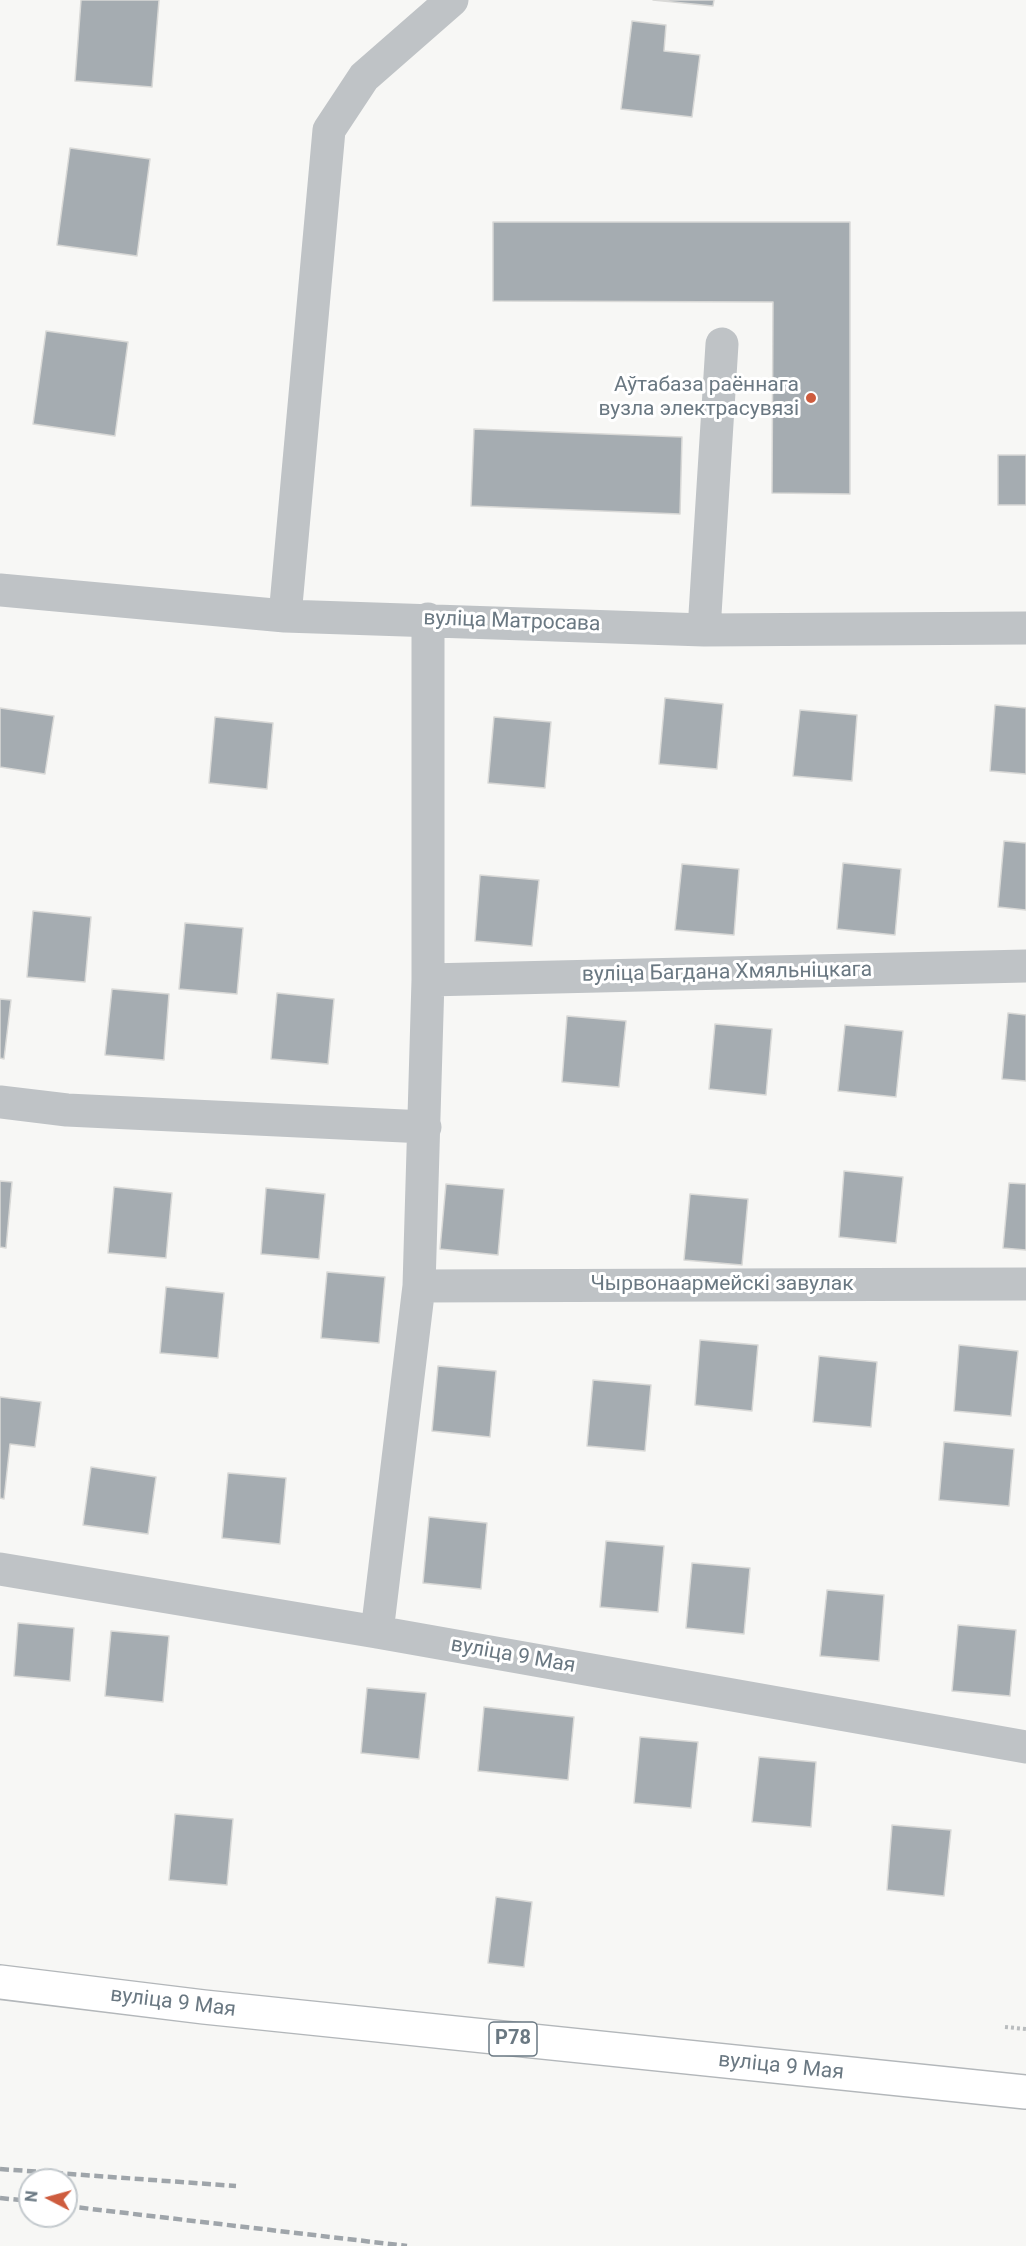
<!DOCTYPE html>
<html>
<head>
<meta charset="utf-8">
<style>
	body { margin:0 }
	#map { position:relative; width:1026px; height:2246px; overflow:hidden; background:#f7f7f5; font-family:Roboto,sans-serif }
	canvas { display:block }
	.north { position:absolute; left:18px; top:2168px; width:60px; height:60px; box-sizing:border-box; background:#fff; border:2px solid #c3c9cd; border-radius:50%; rotate:276deg; font-size:16px; font-weight:700; line-height:24px; text-align:center; color:#6a7882 }
	.north::after { content:''; display:block; margin:auto; width:21px; height:27px; background:#ce5c3e; clip-path:polygon(50% 0,100% 100%,50% 72%,0 100%) }
</style>
</head>
<body>
<div id="map">
<canvas width="1026" height="2246"></canvas>
<div class="north">N</div>
</div>
<script>
const ctx = document.querySelector('canvas').getContext('2d');
ctx.lineJoin = 'round';
function fill(path, color) { ctx.fillStyle = color; ctx.fill(path, 'evenodd'); }
function strokePath(path, color, width, dash) { ctx.strokeStyle = color; ctx.lineWidth = width; ctx.lineCap = dash ? 'butt' : 'round'; ctx.setLineDash(dash || []); ctx.stroke(path); }
function label(font, color, halo, rows, align = 'center') {
  ctx.font = font + ' Roboto,sans-serif'; ctx.lineWidth = 6; ctx.setLineDash([]); ctx.textBaseline = 'middle'; ctx.strokeStyle = halo; ctx.fillStyle = color; for (const [text, x, y, turn = 0] of rows) {
    ctx.save(); ctx.translate(x, y); ctx.rotate((+turn || 0) * Math.PI / 180); ctx.textAlign = isNaN(turn) ? turn : align; if (halo) ctx.strokeText(text, 0, 0); ctx.fillText(text, 0, 0); ctx.restore();
  }
}
const building = new Path2D(`
	M81,0H159L152,87L75,81Z
	M653,0H714L713,6Z
	M632,21L666,25L664,51L700,55L692,117L621,109Z
	M70,148L150,159L137,256L57,245Z
	M493,222H850V494L772,493L773,302L493,301Z
	M46,331L128,342L115,436L33,424Z
	M474,429L682,437L680,514L471,506Z
	M998,455H1026V505H998Z
	M665,698L723,704L717,769L659,764Z
	M995,705L1026,708V774L990,771Z
	M0,708L54,716L45,774L0,767Z
	M800,710L857,715L852,781L793,776Z
	M215,717L273,723L267,789L209,783Z
	M494,717L551,722L545,788L488,783Z
	M1004,841L1026,843V910L998,907Z
	M843,863L901,869L895,935L837,929Z
	M682,864L739,869L734,935L675,930Z
	M480,875L539,880L532,946L475,941Z
	M33,911L91,917L85,982L27,977Z
	M185,923L243,928L237,994L179,989Z
	M112,989L169,994L164,1060L105,1055Z
	M277,993L334,999L328,1064L271,1059Z
	M0,999L11,1000L4,1059L0,1058Z
	M1008,1013L1026,1015V1081L1002,1079Z
	M567,1016L626,1021L619,1087L562,1082Z
	M715,1024L772,1029L766,1095L709,1089Z
	M845,1025L903,1031L896,1097L838,1091Z
	M844,1171L903,1177L896,1243L839,1237Z
	M0,1181L12,1182L6,1248L0,1247Z
	M1009,1183L1026,1184V1250L1003,1248Z
	M446,1184L504,1189L498,1255L440,1249Z
	M114,1187L172,1193L166,1258L108,1253Z
	M266,1188L325,1194L319,1259L261,1254Z
	M690,1194L748,1199L742,1265L684,1260Z
	M327,1272L385,1277L379,1343L321,1338Z
	M166,1287L224,1293L218,1358L160,1353Z
	M700,1340L758,1345L752,1411L695,1405Z
	M959,1345L1018,1351L1011,1416L954,1411Z
	M819,1356L877,1362L871,1427L813,1422Z
	M438,1366L496,1371L490,1437L432,1431Z
	M593,1380L651,1385L645,1451L587,1446Z
	M0,1397L41,1402L35,1447L10,1444L4,1499L0,1498Z
	M944,1442L1014,1449L1009,1506L939,1500Z
	M91,1467L156,1477L148,1534L83,1525Z
	M228,1473L286,1478L280,1544L222,1538Z
	M429,1517L487,1523L481,1589L423,1583Z
	M606,1541L664,1546L658,1612L600,1607Z
	M692,1563L750,1568L744,1634L686,1628Z
	M827,1590L884,1595L879,1661L820,1656Z
	M18,1623L74,1628L70,1681L14,1676Z
	M958,1625L1016,1630L1010,1696L952,1691Z
	M111,1631L169,1636L163,1702L105,1696Z
	M367,1688L426,1693L419,1759L361,1753Z
	M484,1707L574,1717L568,1780L478,1771Z
	M640,1737L698,1742L691,1808L634,1803Z
	M759,1757L816,1762L811,1827L752,1822Z
	M175,1814L233,1819L227,1885L169,1880Z
	M892,1825L951,1830L944,1896L887,1890Z
	M496,1897L532,1902L524,1967L488,1963Z`);
fill(building, '#a5acb1');
strokePath(building, '#d9d9d7', 1.5);
const major = new Path2D(`
	M0,1982L204,2007L1026,2092`);
strokePath(major, '#b3b7ba', 36);
strokePath(new Path2D(`
	M1005,2027L1026,2029`), '#b9bcbe', 4, [3, 3]);
strokePath(new Path2D(`
	M0,590L285,616L704,630L1026,628
	M285,616L329,130L364,77L452,0
	M704,630L722,344
	M428,980L1026,966
	M0,1102L67,1110L425,1127
	M419,1286L1026,1284
	M0,1569L377,1632L1026,1747
	M377,1632L419,1286L428,980V619`), '#bfc3c6', 33);
strokePath(major, '#fff', 33);
strokePath(new Path2D(`
	M0,2169L236,2186
	M0,2198L30,2201
	M66,2206L407,2246`), '#9fa5aa', 4.5, [9, 4.5]);
for (const [x, y, r, color] of [
	[811,398,6,"#ce5c3e"]
]) { const dot = new Path2D(); dot.arc(x, y, r, 0, 2 * Math.PI); ctx.fillStyle = color; ctx.fill(dot); strokePath(dot, '#fff', 2); }
for (const [x, y, w] of [
	[513,2039,48]
]) { const box = new Path2D(); box.roundRect(x - w / 2, y - 17, w, 34, 4.5); ctx.fillStyle = '#fff'; ctx.fill(box); strokePath(box, '#6a7882', 1.5); }
label('bold 20px', '#6a7882', null, [
	["Р78",513,2039]
]);
label('21px', '#6a7882', '#fff', [
	["Аўтабаза раённага",799,386],
	["вузла электрасувязі",799,410]
], 'right');
label('21px', '#6a7882', '#fff', [
	["вуліца Матросава",512,622,2],
	["вуліца Багдана Хмяльніцкага",727,973,-1],
	["Чырвонаармейскі завулак",722,1285],
	["вуліца 9 Мая",513,1656,10],
	["вуліца 9 Мая",173,2003,7],
	["вуліца 9 Мая",781,2067,6]
]);
</script>
</body>
</html>
